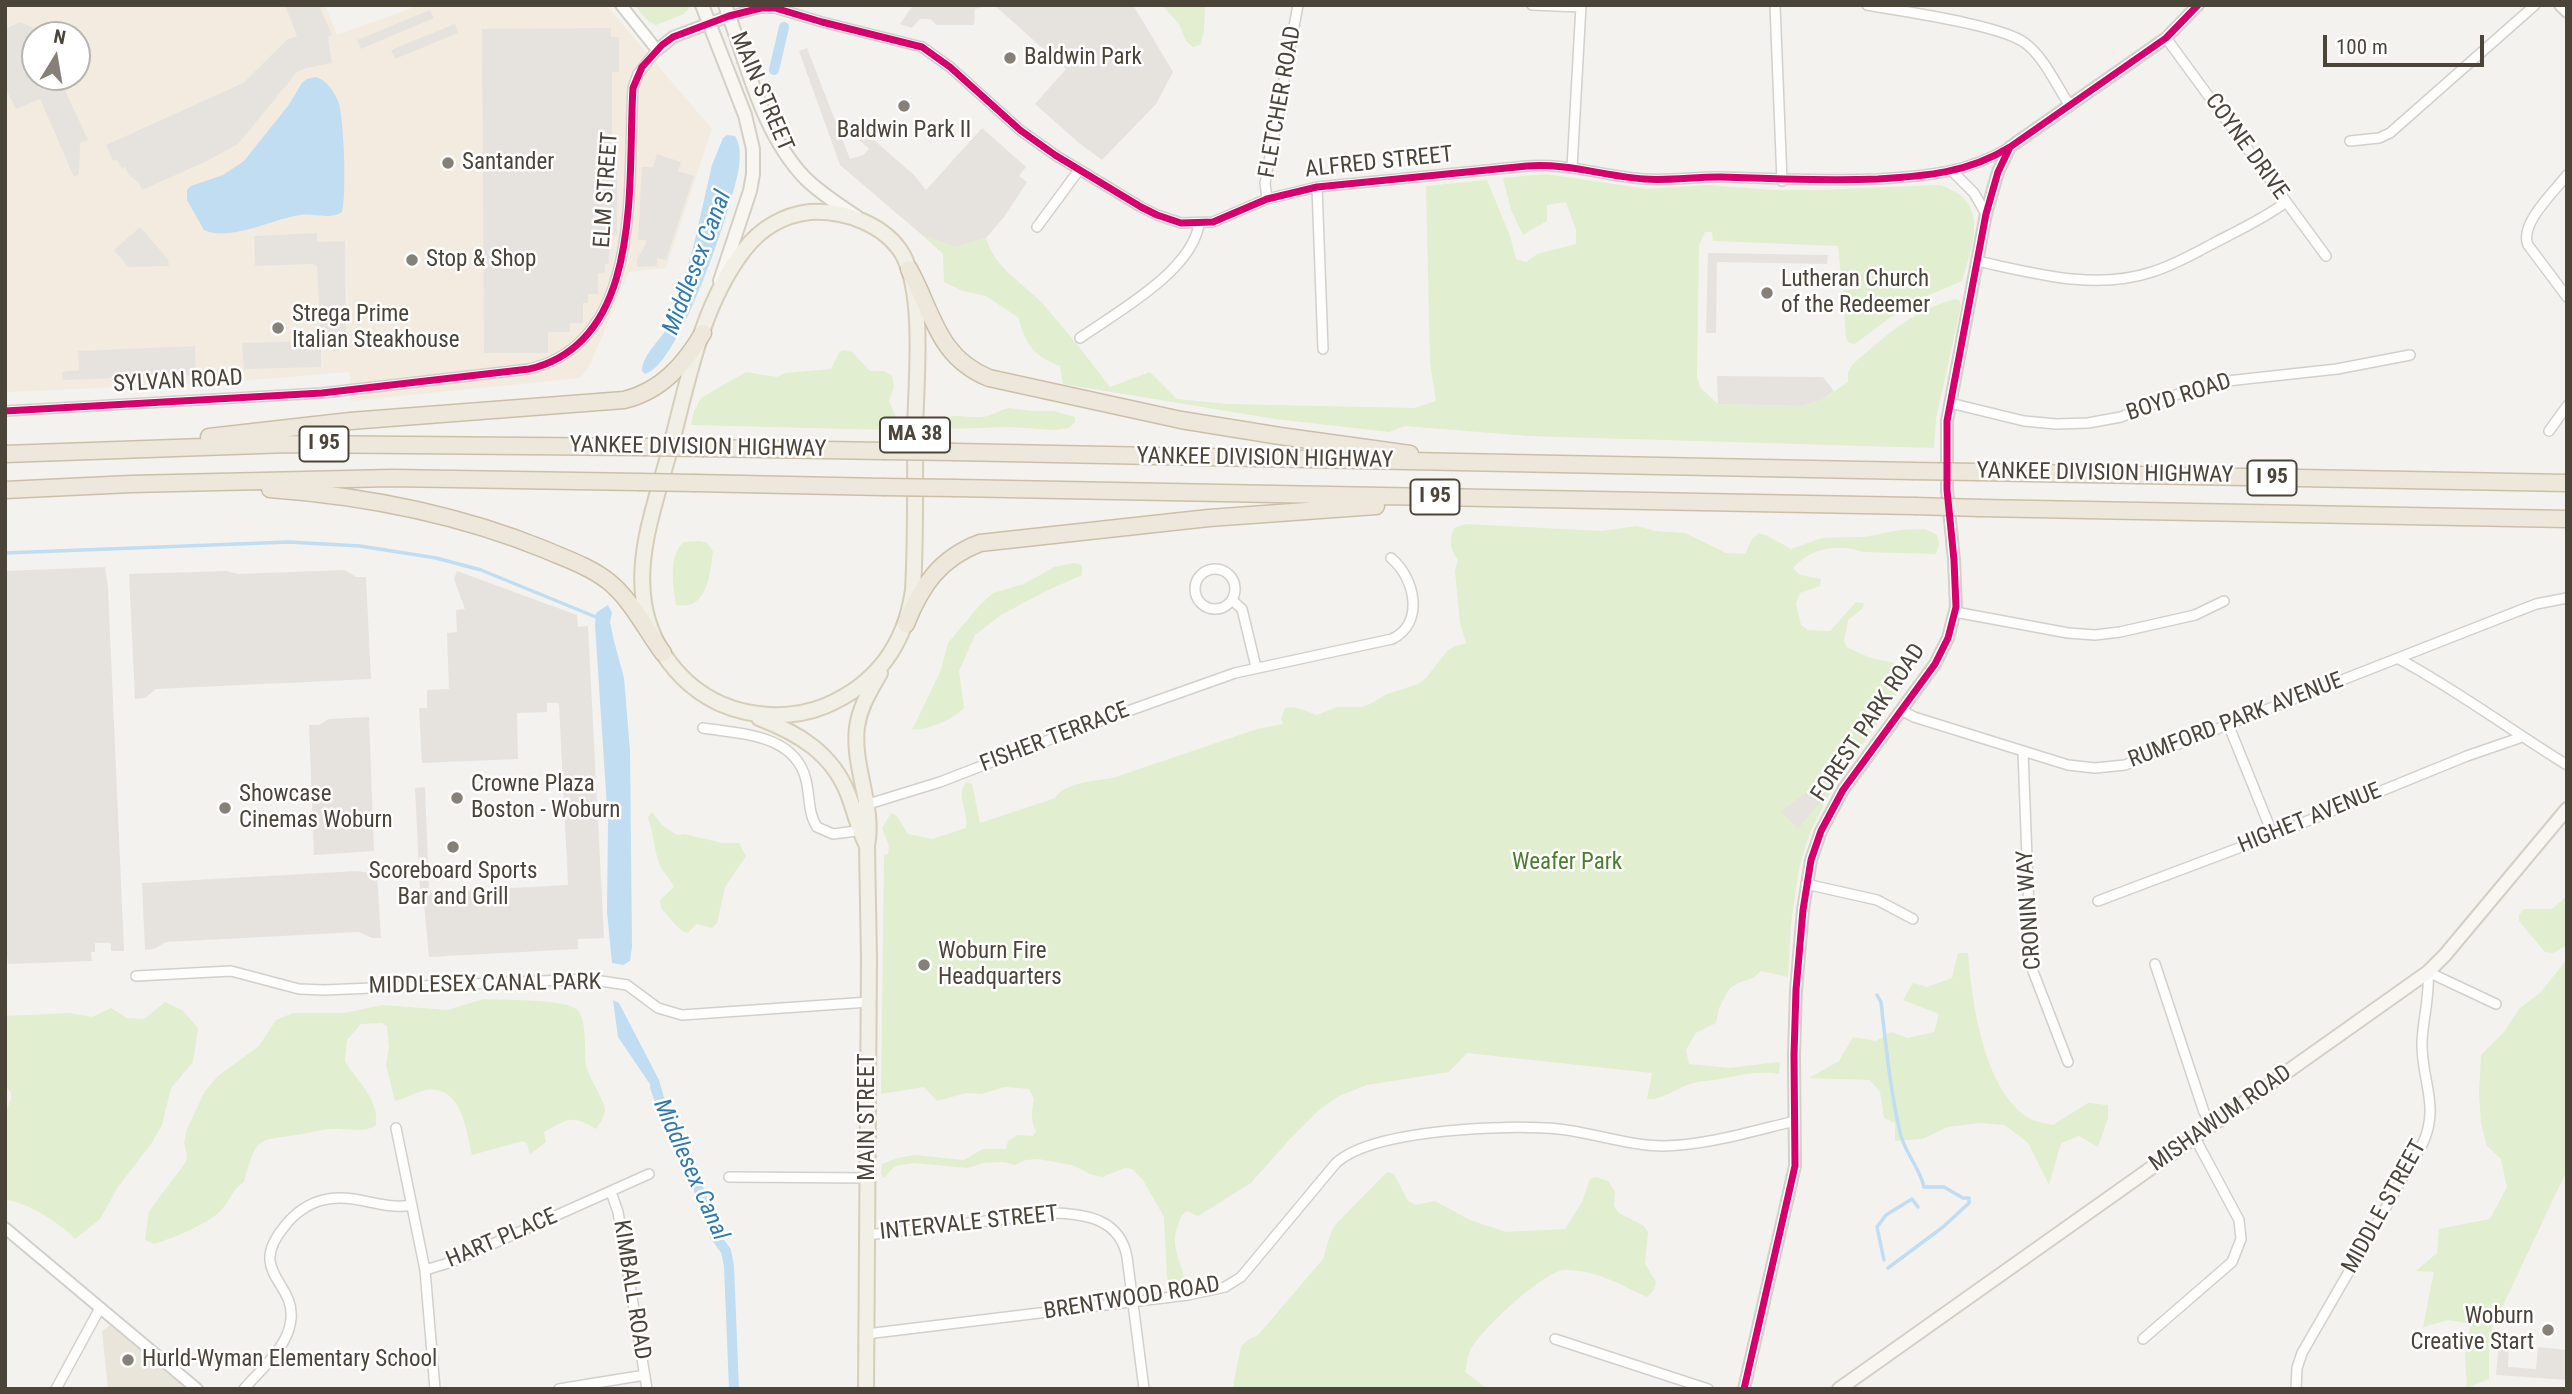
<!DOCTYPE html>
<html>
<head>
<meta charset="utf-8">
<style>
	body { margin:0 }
	#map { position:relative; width:2572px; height:1394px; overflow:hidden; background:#f4f2ee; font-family:"Roboto Condensed",sans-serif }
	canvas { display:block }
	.frame { position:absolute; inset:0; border:7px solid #4b4439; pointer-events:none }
	.north { position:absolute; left:21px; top:21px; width:70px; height:70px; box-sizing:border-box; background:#fff; border:2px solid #b7b4b0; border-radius:50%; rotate:11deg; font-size:19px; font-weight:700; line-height:28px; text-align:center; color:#4b4439 }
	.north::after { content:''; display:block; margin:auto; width:24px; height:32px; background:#868178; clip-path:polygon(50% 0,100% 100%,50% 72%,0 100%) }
	.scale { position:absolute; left:2323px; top:35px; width:161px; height:32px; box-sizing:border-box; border:4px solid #4b4439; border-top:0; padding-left:9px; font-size:21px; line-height:24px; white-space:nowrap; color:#4b4439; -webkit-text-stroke:5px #fff; paint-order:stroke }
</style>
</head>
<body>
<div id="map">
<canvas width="2572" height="1394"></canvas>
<div class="frame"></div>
<div class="north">N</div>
<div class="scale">100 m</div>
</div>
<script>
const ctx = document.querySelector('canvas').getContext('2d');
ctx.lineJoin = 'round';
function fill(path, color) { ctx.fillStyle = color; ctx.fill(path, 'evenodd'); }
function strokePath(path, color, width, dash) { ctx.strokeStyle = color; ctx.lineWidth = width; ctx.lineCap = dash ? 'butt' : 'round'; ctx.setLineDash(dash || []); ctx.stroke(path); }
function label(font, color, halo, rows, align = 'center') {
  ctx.font = font + ' "Roboto Condensed",sans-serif'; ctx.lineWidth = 5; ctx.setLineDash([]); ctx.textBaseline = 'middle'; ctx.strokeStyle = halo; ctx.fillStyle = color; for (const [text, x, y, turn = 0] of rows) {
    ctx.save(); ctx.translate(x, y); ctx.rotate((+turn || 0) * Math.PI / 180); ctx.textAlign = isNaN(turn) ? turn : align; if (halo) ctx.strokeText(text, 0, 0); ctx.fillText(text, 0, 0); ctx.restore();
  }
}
fill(new Path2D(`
	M5,5H325L337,35L420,5H606L712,129L666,268L629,272L589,367L580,378L350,401V372L218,383L9,392L5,394ZM35,35H77V77H35Z`), '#f3ebdf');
fill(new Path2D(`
	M110,1325L186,1389H108L102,1331Z`), '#eae5da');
fill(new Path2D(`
	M634,5H692L684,14L656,25L648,21Z
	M1162,5H1205L1204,31L1200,45L1193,47L1186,41L1179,24Z
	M1546,174L1648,189L1707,185L1772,190H1816L1939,185C1990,200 1974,242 1962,281L1908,304L1855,344L1849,343L1846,339L1843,290L1858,289L1857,275L1841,274L1838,246L1713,241L1712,232H1705L1699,245L1697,377L1700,387L1718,404L1801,406L1822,400L1848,382V373L1852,365C1884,337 1913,310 1956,299L1960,301L1961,306L1936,419L1934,448L1528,436L1405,426L1389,432L1275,419L1063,384L1060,366C1035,357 1024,344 1019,318L986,296L963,291L944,282L943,254L922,235L955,247L986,238C996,270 1020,280 1042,303C1066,330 1088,358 1110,387L1150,372L1177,399L1228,404L1415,408L1436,401L1430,363L1426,186L1487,180L1510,236L1516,259L1526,262L1537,254L1576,244V230L1566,202L1547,205V221L1523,235L1511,210L1503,178Z
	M843,350L852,352L870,371H883L892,375L894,387L889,401L896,417L890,430L691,425L694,411L701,398L746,372L777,377L785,373L831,369L839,353Z
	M1009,408L1032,411H1054L1075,417V422L1069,428L1054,430L1010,427L947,429L935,427C945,409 965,419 982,417C991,416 1000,410 1009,408Z
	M1466,524L1602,531L1637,526L1655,531L1685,533L1726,553L1745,554L1752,539L1759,533L1768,536L1791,549L1822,538L1864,537L1900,530L1925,529L1937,535L1939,544L1936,554L1863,552C1838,543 1810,548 1793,568L1800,575L1821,579L1820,586L1800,593L1796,603L1801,625L1808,630L1830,631L1856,602L1864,603L1863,608L1848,620L1844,641L1847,647C1856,652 1865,656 1875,659C1889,662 1903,662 1909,677L1831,790L1809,835L1799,869L1791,924L1788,977L1761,971L1753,978L1738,983L1730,988L1719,1008L1716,1023L1696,1033L1686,1050L1689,1064L1730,1068L1777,1062L1780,1063L1779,1074C1760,1071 1744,1074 1725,1078C1712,1081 1700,1080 1687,1085C1674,1090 1662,1100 1647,1099L1652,1073L1467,1053L1449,1072L1367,1085L1339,1096L1320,1109L1289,1140L1251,1183L1198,1216L1187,1211C1181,1215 1180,1218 1178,1225C1169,1246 1182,1263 1186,1284L1182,1291L1171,1286L1167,1278L1164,1217L1143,1180L1132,1169L1125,1168L1102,1177L1090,1174L1072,1165L1038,1159L1026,1160L1015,1165L1003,1162L983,1163L968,1168L913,1163L895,1166L884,1178L881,1174L882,1164L898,1158L915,1155L964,1160L983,1149H1006L1008,1141L1017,1135L1033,1136L1036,1131C1030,1121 1032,1109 1034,1099L1029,1089L1005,1087L981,1094L966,1093L937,1101L924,1087L881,1094L884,855L888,854L889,846L882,828L891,813L897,816L908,834L932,839L966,828C969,811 955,796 966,782L972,784L980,823L1055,798C1065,782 1094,781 1113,778L1257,729L1283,724L1281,718L1285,708L1294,707L1317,715L1337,707H1362L1370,704L1387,694L1418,684L1426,678L1447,651L1455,646L1466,643L1460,623L1455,571L1458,560C1450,550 1449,540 1454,528Z
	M700,541L707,543L713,551C710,574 708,611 676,605C673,585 668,555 684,542Z
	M1074,563L1082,565V575L1046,591L1001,615L975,635L959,671L964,708C950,721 930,729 912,730L941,670L948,643L979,606L993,593L1024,584L1054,567Z
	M652,812L662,825L677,835L684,834L722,843H739L746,856L725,887L717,923L712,928L696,924L688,933C676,930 670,916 661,908L660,900L674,887C671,879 665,875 661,868C654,853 654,834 648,818Z
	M2567,896V945L2553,953L2545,952L2519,921V915L2524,909H2552Z
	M1958,953H1968C1972,1002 1983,1087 2027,1117C2034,1122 2045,1123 2053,1125L2088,1103L2108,1105V1118L2098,1147L2079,1136L2061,1143L2049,1185L2028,1143L2005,1125L1979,1123L1948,1127L1922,1139L1895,1141V1123L1884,1118L1880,1092L1870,1080L1809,1078L1839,1061L1853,1037L1876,1041L1891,1032L1908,1038L1934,1032L1939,1014L1903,1000L1913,983L1927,987L1952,978Z
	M2567,959V1170L2489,1335V1379L2467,1388L2465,1355L2471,1324L2449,1320L2423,1327L2434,1272L2416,1271L2437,1253L2439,1229L2490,1219L2507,1187L2501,1159L2487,1146L2481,1123L2479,1095L2481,1055L2503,1033L2520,1008L2541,992Z
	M484,999C504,1000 559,999 575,1008C588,1015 584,1052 586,1065C589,1078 603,1098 605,1109C605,1116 600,1123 596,1129C571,1114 568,1119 544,1132L546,1142L530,1154L527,1144L523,1141L472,1155C466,1130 462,1085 426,1090C415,1092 406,1099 395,1101L386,1065L389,1048L387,1026L382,1023L361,1024L347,1040L345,1061C356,1080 380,1100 376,1125C365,1133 353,1129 340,1129C326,1128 315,1132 302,1134C256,1142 258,1133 244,1182C233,1189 231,1198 223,1208C210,1224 173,1238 154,1244L145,1240L149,1211L186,1162L187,1155L184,1143L187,1129L205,1091L218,1076L259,1046L276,1020L293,1013H344L383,1005L447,1010Z
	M165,1002L182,1010L198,1028L193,1062L171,1088L162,1125L151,1144L118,1187L100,1219L75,1239C63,1225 24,1200 5,1200V1114L11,1099V1093L5,1086V1016L69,1013L92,1017L111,1008L127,1018L144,1019Z
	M1387,1172L1394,1174L1408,1201L1416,1205L1435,1201L1470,1220L1506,1232L1565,1229L1582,1202L1590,1179L1596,1177L1608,1181L1615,1192L1614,1206L1619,1213L1644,1226L1648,1232L1645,1264L1656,1282L1654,1290L1647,1297C1621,1285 1595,1269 1564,1270C1544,1271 1478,1332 1470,1351C1467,1357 1467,1366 1465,1372L1488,1389H1234V1380L1241,1347L1246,1341L1258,1335L1323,1259L1331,1232L1337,1223Z`), '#e1eecf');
fill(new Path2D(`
	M285,5H319L332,35L328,37L332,63L306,68L297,72L238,144L207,161L142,190L139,183L129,175L125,167L122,169L117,160L113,161L106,145L243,83L288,39L297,36Z
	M913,5H991L975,9L974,25H936L932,20L927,19H920L912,28L900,24Z
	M994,5H1133L1173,72L1156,104L1102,160L1079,143L1035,104L1066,69Z
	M430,10L434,18L361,49L357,40Z
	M20,22L34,28L42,24L47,35H35V77H54L59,89L64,88L88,140L80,143L79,174L74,177L40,99L16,109L5,87V29Z
	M455,24L458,33L395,59L391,50Z
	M611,28V37H619V72H612V166L617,167V235H612V244H609V264H605V273H598V294H588V303H583V323H570V332H548V353H484L482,29Z
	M807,48L850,159L863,155L869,149L859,140L866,133L914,175L926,190L982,128L1026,167L1019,176L1027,182L1004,217L986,238L955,247L922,235L840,165L799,51Z
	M657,154L681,162L678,171L694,176L666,260L657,258V266L637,267V259L646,244V240H638L642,167H653Z
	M140,227L168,259L169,266L128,267L114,250Z
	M317,233V242L345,241L346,346L334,352L331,344L321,345V367L244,369L242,343L308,341L320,329L317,266L312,264L255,266L254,236Z
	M1708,253L1828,255L1827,264L1717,262L1716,333H1706Z
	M195,346L196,375L63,380L62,372L79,370L78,351Z
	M1717,376L1823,377L1834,391L1822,400L1801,406L1718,404Z
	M105,567L108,588L124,951H111V943H95V952H91L92,961L8,964L7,956H5V571Z
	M345,570L356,577H366L371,679L156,689L145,698L135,699L129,574L227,571L238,574Z
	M457,571L577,615L578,627L588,626L604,938L578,939V949L429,957L423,893L568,885L559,703H547V712L517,713L518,759L422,763L419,708H427V690L449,689L447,633L457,632L456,610L465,609L454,579Z
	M369,717L374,851L314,855L309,725H319L329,719Z
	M1835,765L1842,774L1798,829L1781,811L1806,793Z
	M425,787L429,889L420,890L415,788Z
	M357,871L377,874L381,938H372L359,932L166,942L154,949L145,950L142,883Z
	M2499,1342H2509L2508,1367L2536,1369L2538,1347L2567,1350V1380L2496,1375Z`), '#e6e3df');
fill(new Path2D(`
	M316,77C326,80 334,91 338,101C344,116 347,197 342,212C331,220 314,213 300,215C272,219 230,242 204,230L187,200V190L191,186L223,175L244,161L288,106L302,83L307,79Z
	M727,135L735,136C741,146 740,156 739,167C733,204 680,365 645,374L642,371C642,354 663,338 671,322L694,244L712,165L723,138Z
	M608,605L612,613L610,622L614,641L624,678L630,751L632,947L630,961L623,965L612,963L607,912L608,822L595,625L596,613Z
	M613,1000L619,1003L659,1080L663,1094L660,1099L618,1037Z`), '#c0ddf1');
strokePath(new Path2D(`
	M5,553L289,542L360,546L436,558L481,570L596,617
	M1877,995L1881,1002C1886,1046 1890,1089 1900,1132C1904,1152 1920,1168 1924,1187H1944L1963,1198H1969V1203L1943,1227L1888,1268
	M1884,1260L1877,1227L1886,1215L1912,1199L1918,1207`), '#c0ddf1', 3.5);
strokePath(new Path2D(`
	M774,70L784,27
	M655,1087L673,1137L687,1155L715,1236L726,1251L729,1266L734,1389`), '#c0ddf1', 10);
const minor = new Path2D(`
	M1532,5L1580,7
	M1775,5L1782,181
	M1867,5C1901,11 2002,25 2025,43C2044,57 2056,85 2069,104
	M729,16L761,8H775L822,22L922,47L950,67L1020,130L1055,155L1141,207L1157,215L1181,223L1213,222L1267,199L1317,187L1527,166C1567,163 1605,176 1644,179C1668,181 1693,177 1718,177C1772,179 1824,181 1878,179C1926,176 1968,173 2010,147
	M2166,38L2326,256
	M2350,141L2379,138L2390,133L2535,5
	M1572,168L1581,5
	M1953,172L1974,193L1986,214
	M2567,175C2554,192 2519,224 2528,245L2567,297
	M1317,187L1323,349
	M1267,199L1265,183L1298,5
	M1037,227L1079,170
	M1977,261C2034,273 2094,291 2152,272C2175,265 2195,253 2216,242C2239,230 2265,218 2286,202
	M1080,338C1117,312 1192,271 1199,224
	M1950,403L2024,421L2056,424L2088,423L2121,417L2183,392L2218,382L2337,369L2410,355
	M5,411L322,393L529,369C646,342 627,178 633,88L638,74L657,50
	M2549,431L2567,406
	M1195 589a20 20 0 1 1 40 0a20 20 0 1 1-40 0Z
	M1232,600L1242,609L1256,667
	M1955,612L2068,633L2095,635L2120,632L2195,615L2224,601
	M2399,659C2457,690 2510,730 2567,765
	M1901,710L1914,717L2068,765L2095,768L2125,765L2536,604L2567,598
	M2228,724L2273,835
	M703,728C741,734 795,734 806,780C810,796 808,814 817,827L833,834L864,830
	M2023,751L2031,966L2068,1062
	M862,806L940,782L1069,732L1235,673L1392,639C1425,623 1415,578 1391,558
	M1806,884L1877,900L1913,919
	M2098,901L2273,835L2467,756L2522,737
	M2155,964L2204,1112L2212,1125
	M2428,972L2496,1004
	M136,976L231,971L299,989L324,990L588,979L627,985L658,1008L682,1015L869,1002
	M396,1128L425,1270
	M729,1177L868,1178
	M611,1192L618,1212L647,1389
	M867,1235L1054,1213C1088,1214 1120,1220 1127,1257L1144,1389
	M866,1334L1188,1295L1225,1287L1241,1277L1336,1163C1373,1129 1508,1124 1559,1129C1594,1133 1629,1146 1664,1146C1708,1145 1753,1131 1795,1121
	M1555,1339L1708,1389
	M2143,1339L2232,1262L2241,1239L2239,1220L2195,1138
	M56,1389L100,1308
	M244,1389C261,1369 289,1346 291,1319C295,1282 247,1272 284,1227C294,1214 307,1204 323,1200C354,1192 382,1211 412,1205
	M435,1389L425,1270L452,1262L649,1174
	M559,1389L645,1375
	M2296,1389L2297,1368L2302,1353L2423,1143C2440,1105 2421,1080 2422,1042C2423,1018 2430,996 2428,972`);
const tertiary = new Path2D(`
	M621,5L657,50L673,37L729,16
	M2560,5L2567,12
	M5,1228L197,1389
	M1744,1389L1795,1166L1794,1055L1796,990L1803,910L1811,860L1821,831L1843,790L1935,664L1948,638L1956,607L1954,560L1947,490V421L1986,214L1998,172L2010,147L2166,38L2198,5`);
const secondary = new Path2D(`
	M702,5L745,115L753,149V174L750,191L720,281
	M725,5C747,63 761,132 805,178C820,193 839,205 857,217
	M1839,1389L2428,972L2445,955L2567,809`);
const primary = new Path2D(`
	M810,212C844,210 885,224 903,255C925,296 916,382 915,430C915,483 916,537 913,590C905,645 877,684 825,706C793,719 753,718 721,704C681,686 651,647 644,603C636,553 656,501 669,453C687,386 700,307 744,250C760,229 783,215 810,212Z
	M759,718C798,733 832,753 848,794C855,812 858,829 867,846
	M866,1389L869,959L867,846C875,806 852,767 857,727C860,706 870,691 880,673`);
const motorway = new Path2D(`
	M909,269C933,312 937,357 989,378L1181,420L1280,436L1410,454
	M209,437L350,421L624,400C661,391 684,365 703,333
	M704,448L884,451
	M955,452L1912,471
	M5,454L289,444L643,447
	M1978,472L2567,483
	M695,483L883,487
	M955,488L1915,506
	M270,489C365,496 458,514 546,550C567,559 590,567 608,581C631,599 646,630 663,653
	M5,490L131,484L392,478L639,482
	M1980,508L2567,519
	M906,624C921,586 940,558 980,543L1209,518L1376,506`);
strokePath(minor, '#d2d0cb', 12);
strokePath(tertiary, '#d2d0cb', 14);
strokePath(secondary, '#d3cfc5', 16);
strokePath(primary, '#d6cebb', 18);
strokePath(motorway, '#ccbfa9', 19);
strokePath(minor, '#fdfdfc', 9);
strokePath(tertiary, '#fdfdfc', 10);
strokePath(secondary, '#f7f6f1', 12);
strokePath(primary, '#f2efe6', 14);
strokePath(motorway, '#ede8db', 16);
const motorwayBridge = new Path2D(`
	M643,447L704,448
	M884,451L955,452
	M1912,471L1978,472
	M639,482L695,483
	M883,487L955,488
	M1915,506L1980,508`);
strokePath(motorwayBridge, '#ccbfa9', 19, []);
strokePath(motorwayBridge, '#ede8db', 16);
strokePath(new Path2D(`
	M5,411L322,393L529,369C646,342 627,178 633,88L642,67L662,45L673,37L729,16L761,8H775L822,22L922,47L950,67L1020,130L1055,155L1141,207L1157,215L1181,223L1213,222L1267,199L1317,187L1527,166C1567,163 1605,176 1644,179C1668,181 1693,177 1718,177C1772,179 1824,181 1878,179C1926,176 1968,173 2010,147
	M1744,1389L1795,1166L1794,1055L1796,990L1803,910L1811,860L1821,831L1843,790L1935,664L1948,638L1956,607L1954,560L1947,490V421L1986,214L1998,172L2010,147L2166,38L2198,5`), '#d6006c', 7);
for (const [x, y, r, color] of [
	[1010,58,7,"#868178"],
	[904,106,7,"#868178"],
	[448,163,7,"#868178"],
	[412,260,7,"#868178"],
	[1767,293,7,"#868178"],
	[278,328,7,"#868178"],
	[457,798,7,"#868178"],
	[225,808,7,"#868178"],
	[453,847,7,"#868178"],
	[924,965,7,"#868178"],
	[2548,1330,7,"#868178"],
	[128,1360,7,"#868178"]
]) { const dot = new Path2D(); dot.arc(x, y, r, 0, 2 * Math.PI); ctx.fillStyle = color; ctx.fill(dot); strokePath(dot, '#fff', 2.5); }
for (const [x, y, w] of [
	[915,435,70],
	[324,444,49],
	[2272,478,49],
	[1435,497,49]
]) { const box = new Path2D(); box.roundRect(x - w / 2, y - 17.5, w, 35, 5); ctx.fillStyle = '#fff'; ctx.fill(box); strokePath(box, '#4b4439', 2); }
label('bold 21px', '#4b4439', null, [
	["MA 38",915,435],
	["I 95",324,444],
	["I 95",2272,478],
	["I 95",1435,497]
]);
label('23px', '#4b4439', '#fff', [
	["Baldwin Park",1024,58],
	["Baldwin Park II",904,131,"center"],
	["Santander",462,163],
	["Stop & Shop",426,260],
	["Lutheran Church",1781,280],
	["of the Redeemer",1781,306],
	["Strega Prime",292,315],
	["Italian Steakhouse",292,341],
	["Crowne Plaza",471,785],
	["Boston - Woburn",471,811],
	["Showcase",239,795],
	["Cinemas Woburn",239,821],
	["Scoreboard Sports",453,872,"center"],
	["Bar and Grill",453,898,"center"],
	["Woburn Fire",938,952],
	["Headquarters",938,978],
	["Woburn",2534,1317,"right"],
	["Creative Start",2534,1343,"right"],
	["Hurld-Wyman Elementary School",142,1360]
], 'left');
label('23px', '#4b4439', '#fff', [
	["MAIN STREET",761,92,67],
	["FLETCHER ROAD",1281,102,-80],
	["COYNE DRIVE",2246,147,54],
	["ALFRED STREET",1379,163,-6],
	["ELM STREET",607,190,-86],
	["SYLVAN ROAD",178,382,-3],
	["BOYD ROAD",2179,398,-18],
	["YANKEE DIVISION HIGHWAY",698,448,1],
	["YANKEE DIVISION HIGHWAY",1265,459,1],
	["YANKEE DIVISION HIGHWAY",2105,474,1],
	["RUMFORD PARK AVENUE",2236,721,-21],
	["FOREST PARK ROAD",1869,723,-56],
	["FISHER TERRACE",1055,738,-21],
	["HIGHET AVENUE",2310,819,-22],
	["CRONIN WAY",2030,910,-94],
	["MIDDLESEX CANAL PARK",485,985,-1],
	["MAIN STREET",868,1117,-90],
	["MISHAWUM ROAD",2221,1119,-35],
	["MIDDLE STREET",2385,1207,-61],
	["INTERVALE STREET",969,1224,-6],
	["HART PLACE",502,1239,-23],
	["KIMBALL ROAD",631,1290,81],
	["BRENTWOOD ROAD",1132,1299,-9]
]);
label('23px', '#4a7f2a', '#fff', [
	["Weafer Park",1567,863]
]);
label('italic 24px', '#2e7ab2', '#fff', [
	["Middlesex Canal",698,263,-69],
	["Middlesex Canal",690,1170,66]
]);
</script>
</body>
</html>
